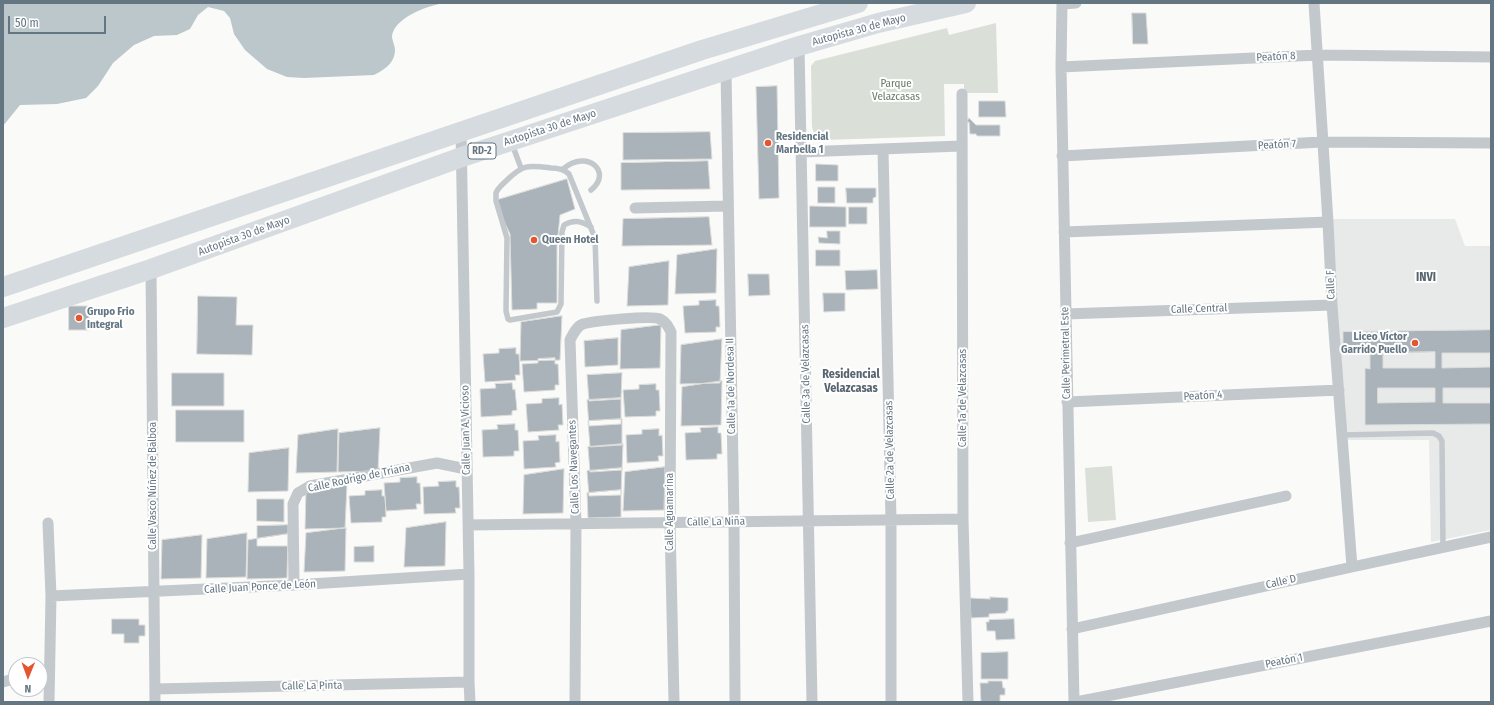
<!DOCTYPE html>
<html>
<head>
<meta charset="utf-8">
<style>
	body { margin:0 }
	#map { position:relative; width:1494px; height:705px; overflow:hidden; background:#fafaf8; font-family:"Fira Sans Condensed",sans-serif }
	canvas { display:block }
	.frame { position:absolute; inset:0; border:4px solid #657683; pointer-events:none }
	.north { position:absolute; left:8px; top:657px; width:40px; height:40px; box-sizing:border-box; background:#fff; border:1px solid #c1c8cd; border-radius:50%; rotate:181deg; font-size:11px; font-weight:700; line-height:16px; text-align:center; color:#657683 }
	.north::after { content:''; display:block; margin:auto; width:14px; height:18px; background:#e4572e; clip-path:polygon(50% 0,100% 100%,50% 72%,0 100%) }
	.scale { position:absolute; left:8px; top:16px; width:98px; height:18px; box-sizing:border-box; border:2px solid #657683; border-top:0; padding-left:5px; font-size:12px; line-height:14px; white-space:nowrap; color:#657683; -webkit-text-stroke:3px #fff; paint-order:stroke }
</style>
</head>
<body>
<div id="map">
<canvas width="1494" height="705"></canvas>
<div class="frame"></div>
<div class="north">N</div>
<div class="scale">50 m</div>
</div>
<script>
const ctx = document.querySelector('canvas').getContext('2d');
ctx.lineJoin = 'round';
function fill(path, color) { ctx.fillStyle = color; ctx.fill(path, 'evenodd'); }
function strokePath(path, color, width, dash) { ctx.strokeStyle = color; ctx.lineWidth = width; ctx.lineCap = dash ? 'butt' : 'round'; ctx.setLineDash(dash || []); ctx.stroke(path); }
function label(font, color, halo, rows, align = 'center') {
  ctx.font = font + ' "Fira Sans Condensed",sans-serif'; ctx.lineWidth = 4; ctx.setLineDash([]); ctx.textBaseline = 'middle'; ctx.strokeStyle = halo; ctx.fillStyle = color; for (const [text, x, y, turn = 0] of rows) {
    ctx.save(); ctx.translate(x, y); ctx.rotate((+turn || 0) * Math.PI / 180); ctx.textAlign = isNaN(turn) ? turn : align; if (halo) ctx.strokeText(text, 0, 0); ctx.fillText(text, 0, 0); ctx.restore();
  }
}
fill(new Path2D(`
	M1331,219H1455L1465,246H1491V530L1431,542L1429,440H1347Z`), '#e8e9e9');
fill(new Path2D(`
	M996,23L998,93H964V84H944L945,136L823,140L818,139L815,137L812,127L811,66L815,61L947,28L949,35Z
	M1112,466L1116,520L1088,522L1085,468Z`), '#dadfd7');
fill(new Path2D(`
	M3,3H458C452,3 445,3 439,4C425,7 399,17 393,32C390,38 395,44 395,50C395,63 384,70 374,75L304,78L287,77L267,69L245,50L234,34L230,18L224,11L208,7L198,15L190,29L177,35L154,36L134,45L113,63L98,86L86,98L57,104L20,105L3,126Z`), '#bbc7cb');
const building = new Path2D(`
	M1132,13H1146L1148,44H1133Z
	M777,86L779,198L759,199L756,87Z
	M979,101H1005L1006,117H979Z
	M969,118L976,125H1000V136H977L976,134H970L969,122H967Z
	M710,132L712,159L623,160V133Z
	M708,161L710,189L621,190V163Z
	M816,164L838,165V181H816Z
	M567,179L575,209L560,215L557,246V303H537V309L512,310L510,234L503,219L497,200Z
	M818,187H835V203H818Z
	M846,188H876V197L873,198V203H847Z
	M810,206L846,207V227H810Z
	M849,207H867V224H849Z
	M709,217L712,245L622,246L623,219Z
	M827,231H840V244L819,243L818,237L827,238Z
	M717,249L716,293L675,294L677,255Z
	M816,250H840V266H816Z
	M669,261L668,305L627,306L629,267Z
	M877,270L878,289L846,290L845,271Z
	M748,274H769L770,295L749,296Z
	M823,293H845V311L824,312Z
	M198,296L237,297L236,325H253L252,355L197,354Z
	M716,300V306H719L720,327H716V332L685,333L683,306L699,305V301Z
	M69,306H89V330H69Z
	M562,316L560,360L520,361L521,322Z
	M661,325L660,368L620,369L621,330Z
	M1491,330V353H1442V368L1491,367V388H1443V403H1491V424L1365,425V368L1370,369V353L1343,354V332ZM1435,352V368H1383V353ZM1378,388H1435V402L1378,403Z
	M618,338V365L585,367L584,341Z
	M722,339L720,383L680,384L681,345Z
	M516,348V354H519L520,375H515L516,380L485,382L483,354L499,353V349Z
	M555,358V364H558L559,385H555V390L524,392L522,364L538,363V359Z
	M172,373H224V406H172Z
	M622,373L621,399L589,401L587,375Z
	M722,381L721,425L681,426L682,387Z
	M512,383L513,390L515,389L517,410L512,411V415L481,417L480,389L496,388L495,384Z
	M656,384V390H659L660,411H656V416L625,417L623,390L639,389V385Z
	M559,398V405L562,404L563,425H558L559,430L528,432L526,404L542,403V399Z
	M621,398V424L589,426L587,400Z
	M176,410H244V442H176Z
	M622,419V445L590,447L588,421Z
	M515,424V430H518L519,451H514V456L483,457L482,430L498,429L497,425Z
	M718,427V433H721L722,454H717V459L686,460L685,433L701,432L700,428Z
	M380,428L378,471L338,472L339,433Z
	M338,429L337,472L296,473L298,435Z
	M659,429V436L662,435L663,456H658L659,461L627,463L626,435L642,434V430Z
	M556,435V442L559,441L560,462L555,463L556,467L524,469L523,441L539,440L538,436Z
	M623,444L622,470L590,472L588,447Z
	M289,448L288,491L248,492L249,453Z
	M665,467L664,510L623,511L625,472Z
	M622,468L621,495L589,496L587,471Z
	M564,469L563,513L523,514L524,475Z
	M417,477V483H420L421,504H416L417,509L386,511L384,483L400,482V478Z
	M456,481V487H459L460,508H455L456,513L424,514L423,487L439,486L438,482Z
	M347,485L345,528L305,529L306,490Z
	M382,490V496H385L386,517H382V522L351,523L349,496L365,495V491Z
	M621,490V517L588,518L587,493Z
	M257,499H284V522L257,521Z
	M446,522L445,566L404,567L406,528Z
	M288,525V546H257V526Z
	M346,528L345,571L304,572L306,533Z
	M247,533L246,577L206,578L207,539Z
	M288,534L287,578L247,579L248,540Z
	M202,535L201,578L161,579L162,540Z
	M374,546V562H354V547Z
	M990,597L1008,598V611H1006V613L989,614V617L971,618L970,598L990,599Z
	M112,619H139V625H145V636H139V643H124V634H112Z
	M1014,619L1015,639L996,640L995,631H987L986,622H989V620Z
	M1008,652V679H981V653Z
	M988,681H1002L1003,688H1005V695H1000V702H981L980,683H988Z`);
fill(building, '#aab3b9');
strokePath(building, '#dcdcda', 1);
strokePath(new Path2D(`
	M512,144L521,168
	M563,169C588,148 613,173 591,190
	M591,227C581,221 574,219 564,225L562,232L561,304L557,312L510,320L508,319L506,311L507,238L496,201V193C498,188 502,185 506,181C523,164 528,165 551,168C558,168 564,169 569,174L595,238L597,301
	M1342,435L1433,433L1439,436L1442,441L1443,547`), '#c3c8cc', 5.5);
strokePath(new Path2D(`
	M1062,3L1061,67L1074,702
	M1314,3L1328,222L1332,305L1352,567
	M1062,4L1076,3
	M799,46L812,702
	M1061,67L1318,55L1491,57
	M726,71L734,522L735,702
	M962,94L963,519L968,702
	M461,131L469,574V682L470,702
	M883,150L891,520V702
	M801,152L961,146
	M1062,156L1322,142L1491,143
	M635,208L728,206
	M1064,232L1328,222
	M151,269L155,702
	M1065,314L1332,305
	M1067,402L1339,390
	M48,523L51,596L49,702
	M468,525L963,519
	M1070,543L1286,496
	M294,585L293,504L298,493L310,486L437,463L466,469
	M51,596L294,585L469,574
	M1072,629L1352,567L1491,537
	M3,682L16,678
	M155,689L469,682
	M575,702L576,524L570,340C573,334 577,326 583,324C593,321 652,315 660,319C666,322 668,326 671,332L670,523L674,702
	M1076,702L1491,621`), '#c3c8cc', 11);
strokePath(new Path2D(`
	M3,287L702,50L858,3
	M3,318L151,269L462,157L799,46L878,23L966,3`), '#d6dbdf', 20);
for (const [x, y, r, color] of [
	[768,143,4,"#e4572e"],
	[534,240,4,"#e4572e"],
	[79,318,4,"#e4572e"],
	[1415,343,4,"#e4572e"]
]) { const dot = new Path2D(); dot.arc(x, y, r, 0, 2 * Math.PI); ctx.fillStyle = color; ctx.fill(dot); strokePath(dot, '#fff', 1.5); }
for (const [x, y, w] of [
	[482,151,28]
]) { const box = new Path2D(); box.roundRect(x - w / 2, y - 8, w, 16, 3); ctx.fillStyle = '#fff'; ctx.fill(box); strokePath(box, '#657683', 1); }
label('bold 10px', '#657683', null, [
	["RD-2",482,151]
]);
label('11px', '#657683', '#fff', [
	["Autopista 30 de Mayo",859,30,-15],
	["Peatón 8",1276,57,-3],
	["Autopista 30 de Mayo",550,128,-18],
	["Peatón 7",1277,145,-3],
	["Autopista 30 de Mayo",244,236,-20],
	["Calle F",1331,285,-92],
	["Calle Central",1199,309,-2],
	["Calle Perimetral Este",1066,353,-91],
	["Calle 3a de Velazcasas",806,374,-91],
	["Calle 1a de Nordesa II",731,386,-91],
	["Peatón 4",1203,396,-3],
	["Calle 1a de Velazcasas",963,398,-90],
	["Calle Juan A. Vicioso",466,430,-91],
	["Calle 2a de Velazcasas",890,450,-91],
	["Calle Los Navegantes",574,467,-92],
	["Calle Rodrigo de Triana",359,478,-12],
	["Calle Vasco Núñez de Balboa",153,486,-90],
	["Calle Aguamarina",670,512,-90],
	["Calle La Niña",716,522,-1],
	["Calle D",1281,582,-13],
	["Calle Juan Ponce de León",260,587,-3],
	["Peatón 1",1284,661,-11],
	["Calle La Pinta",312,686,-1]
]);
label('11px', '#687a64', '#fff', [
	["Parque",896,84],
	["Velazcasas",896,97]
]);
label('bold 11px', '#657683', '#fff', [
	["Residencial",776,137],
	["Marbella 1",776,150],
	["Queen Hotel",542,240],
	["Grupo Frio",87,312],
	["Integral",87,325],
	["Liceo Víctor",1407,337,"right"],
	["Garrido Puello",1407,350,"right"]
], 'left');
label('bold 12px', '#57646e', '#fff', [
	["INVI",1426,278],
	["Residencial",851,375],
	["Velazcasas",851,389]
]);
</script>
</body>
</html>
